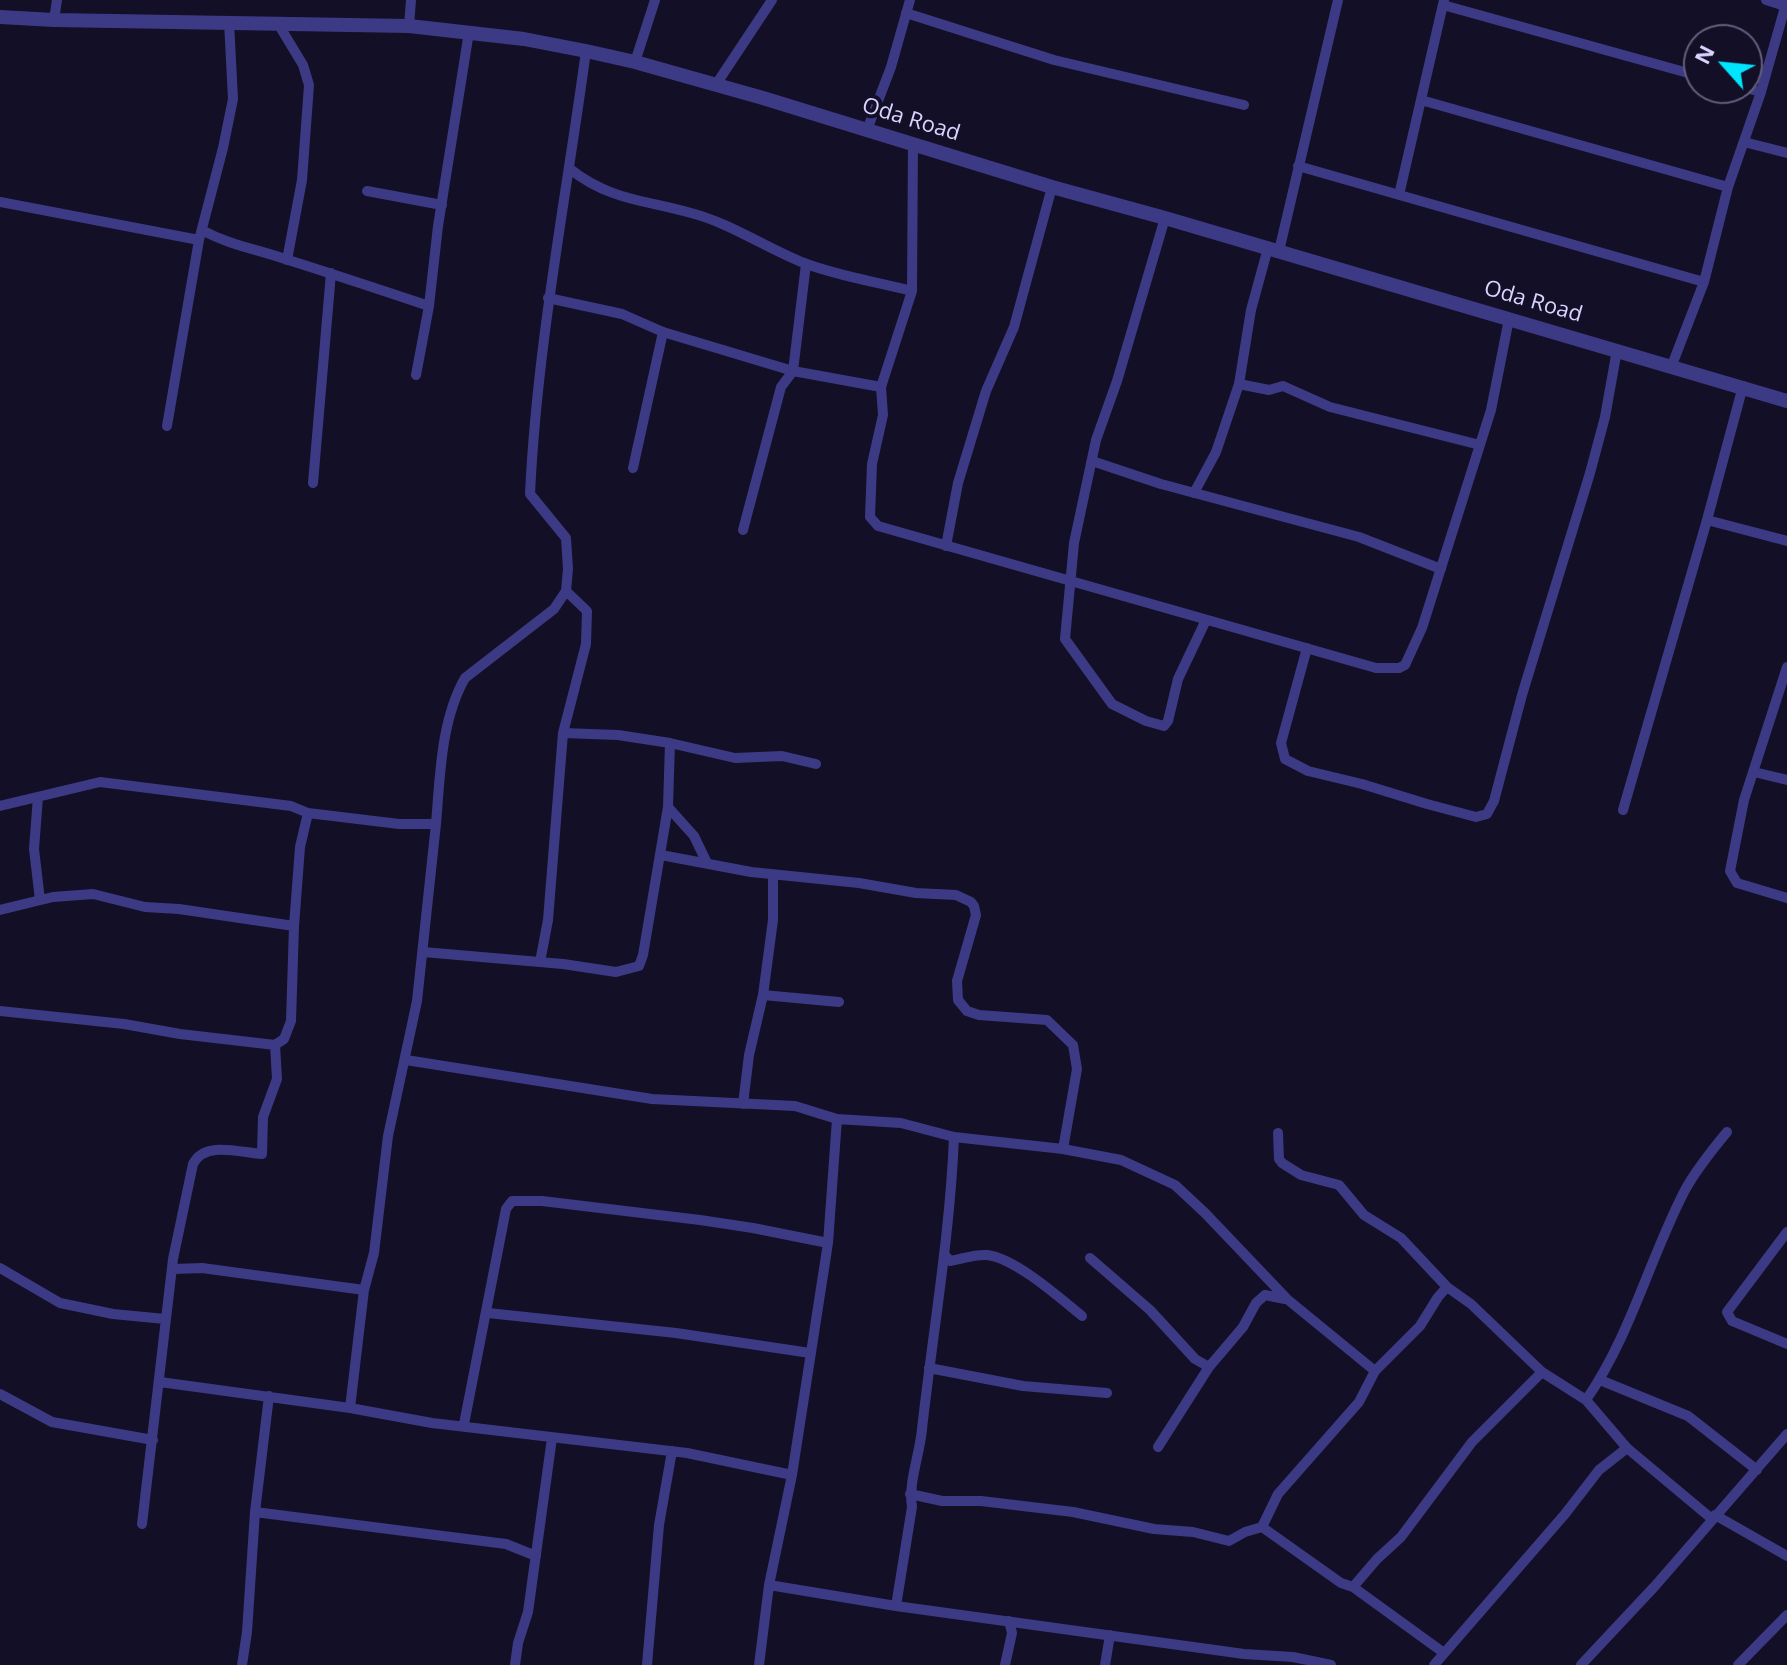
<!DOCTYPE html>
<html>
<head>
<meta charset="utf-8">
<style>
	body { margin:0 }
	#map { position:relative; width:1787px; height:1665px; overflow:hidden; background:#130f26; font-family:"Open Sans",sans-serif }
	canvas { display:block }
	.north { position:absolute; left:1683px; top:24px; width:80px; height:80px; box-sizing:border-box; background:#130f26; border:2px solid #625e7d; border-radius:50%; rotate:297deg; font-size:22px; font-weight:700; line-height:32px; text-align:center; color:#d9d4ff }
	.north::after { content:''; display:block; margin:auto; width:28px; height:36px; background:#00e5ff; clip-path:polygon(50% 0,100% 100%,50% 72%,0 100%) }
</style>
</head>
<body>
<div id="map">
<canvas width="1787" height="1665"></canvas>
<div class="north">N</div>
</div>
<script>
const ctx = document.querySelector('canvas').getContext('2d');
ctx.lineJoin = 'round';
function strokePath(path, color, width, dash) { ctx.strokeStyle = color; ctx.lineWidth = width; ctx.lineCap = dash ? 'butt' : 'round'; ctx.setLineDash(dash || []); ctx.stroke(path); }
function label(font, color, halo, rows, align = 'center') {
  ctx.font = font + ' "Open Sans",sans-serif'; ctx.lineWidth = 8; ctx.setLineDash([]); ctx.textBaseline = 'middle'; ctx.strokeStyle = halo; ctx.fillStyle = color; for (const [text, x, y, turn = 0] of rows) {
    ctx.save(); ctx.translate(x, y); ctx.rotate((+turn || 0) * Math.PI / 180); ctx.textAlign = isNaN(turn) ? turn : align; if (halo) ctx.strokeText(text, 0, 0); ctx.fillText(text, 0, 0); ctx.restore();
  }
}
strokePath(new Path2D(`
	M1766,0L1785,6
	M1443,5L1699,76
	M906,13L1054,60L1244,105
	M54,20L57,0
	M277,22L303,65L309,85L302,180L287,260
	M409,26L411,0
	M635,62L655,0
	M715,86L772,0
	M1746,88L1761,92
	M1421,100L1728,187
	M867,130L891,67L910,0
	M1744,142L1787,153
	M913,143L912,291L881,387L883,415L872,464L870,517L878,526L1376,668H1399L1405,665L1422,628L1491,410L1509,319
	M1298,166L1704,282
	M570,169C609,200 645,200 691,213C730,223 766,248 804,263C838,276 877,282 912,291
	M367,191L442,205
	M1399,195L1444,0
	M0,202L199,240
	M1165,218L1117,381L1096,440L1074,543L1065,639L1112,704L1146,721L1164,726L1168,721L1178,679L1206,620
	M202,230C229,245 256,249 285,259C333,274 381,290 429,306
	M1279,251L1338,0
	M548,298L622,314L663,332L793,371L881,387
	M1672,365L1704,282L1728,187L1761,92L1787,0
	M416,375L429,306L438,226L469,32
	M1239,384L1269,390L1283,386L1330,407L1480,445
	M167,426L199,240L223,148L233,99L229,22
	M1092,461L1161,484L1359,537L1441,569
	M633,468L663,332
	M313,483L331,273
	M1194,493L1216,452L1239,384L1251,310L1268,248
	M1707,520L1787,541
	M743,530L781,387L793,371L806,264
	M946,546L958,483L986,391L1014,327L1052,187
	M1307,648L1281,743L1285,759L1308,771L1362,784L1427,804L1476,817L1487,814L1494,801L1522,695L1590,473L1605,417L1617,350
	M1787,667L1744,800L1730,871L1737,883L1787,898
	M563,733L618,735L670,743L735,758L782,756L816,764
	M1754,772L1787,780
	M38,797L34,849L40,900
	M0,806L100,782L291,806L308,813
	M668,807L694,836L707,863
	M1623,810L1707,520L1743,386
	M661,855L751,872L859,883L916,893L956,895L971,902L974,906L976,915L957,981L958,1000L967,1011L979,1015L1047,1020L1073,1045L1077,1069L1063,1149
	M0,910L53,897L93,894L145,907L179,909L294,926
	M423,952L563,964L616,972L639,966L643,955L668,807L670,743
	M540,962L548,920L563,733L586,644L587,611L566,591
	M763,995L839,1002
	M0,1011L124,1024L180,1034L275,1045L284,1039L291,1021L294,926L300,847L308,813L399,824H436C440,776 441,720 465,678L554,609L566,591L568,569L566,538L530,494C537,345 566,199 586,51
	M406,1060L652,1099L795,1106L837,1119L901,1123L954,1137L1063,1149L1121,1160L1175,1185L1205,1213L1287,1299L1375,1371
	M743,1104L749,1055L763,995L773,920V875
	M1278,1133L1279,1159L1282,1163L1301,1175L1339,1185L1364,1215L1401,1238L1447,1287
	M1787,1232L1727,1312L1732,1321L1787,1344
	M944,1254L950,1261C963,1259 974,1254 987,1255C1015,1258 1060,1298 1082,1316
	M1090,1258L1150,1310L1195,1359L1209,1367
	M0,1268L60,1303L113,1314L165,1319
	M174,1269L202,1268L364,1290
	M488,1313L676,1333L810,1353
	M929,1368L1023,1386L1107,1393
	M1600,1380L1688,1416L1757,1470
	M160,1382L350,1408L432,1423L687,1453L792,1475
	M0,1394L52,1422L153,1440
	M1586,1400C1630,1337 1649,1260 1684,1192C1695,1171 1712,1150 1727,1132
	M350,1408L364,1290L374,1253L388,1136L417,1001L436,824
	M464,1424L506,1209L512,1201H542L700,1220L753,1228L828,1243
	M1158,1447L1209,1367L1243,1327L1256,1303L1265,1295L1285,1299
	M910,1494L942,1501H981L1073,1512L1154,1529L1193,1532L1229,1541L1245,1532L1262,1527L1341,1583L1353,1587L1444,1653
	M255,1512L506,1544L536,1556
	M1715,1515L1787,1556
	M142,1524L173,1259L193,1164C205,1140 241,1153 262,1154L263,1117L277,1079L275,1045
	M1262,1527L1278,1494L1359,1402L1375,1371L1420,1326L1438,1297L1447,1287L1471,1304L1542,1372L1586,1400L1627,1448L1712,1519
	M769,1585L896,1606L1244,1654L1293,1657L1331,1665
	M1353,1587L1377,1559L1401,1537L1472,1442L1542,1372
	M896,1606L912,1507C908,1482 920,1454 922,1429C933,1331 950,1235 954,1137
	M242,1665L247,1632L255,1512L269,1396
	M515,1665L518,1643L528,1612L552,1438
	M647,1665L659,1525L672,1451
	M759,1665L769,1585L792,1475L828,1243L837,1119
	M1005,1665L1012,1633L1009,1621
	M1105,1665L1110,1635
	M1434,1665L1565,1514L1599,1470L1627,1448
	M1581,1665L1655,1586L1787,1434
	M1738,1665L1787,1615`), '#3d3a85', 10);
strokePath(new Path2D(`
	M0,17L54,20L409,26L524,39L586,51L635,62L763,98L1052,187L1165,218L1787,401`), '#3d3a85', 14);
label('22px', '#d9d4ff', '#130f26', [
	["Oda Road",911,120,17],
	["Oda Road",1533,302,16]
]);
</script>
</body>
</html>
